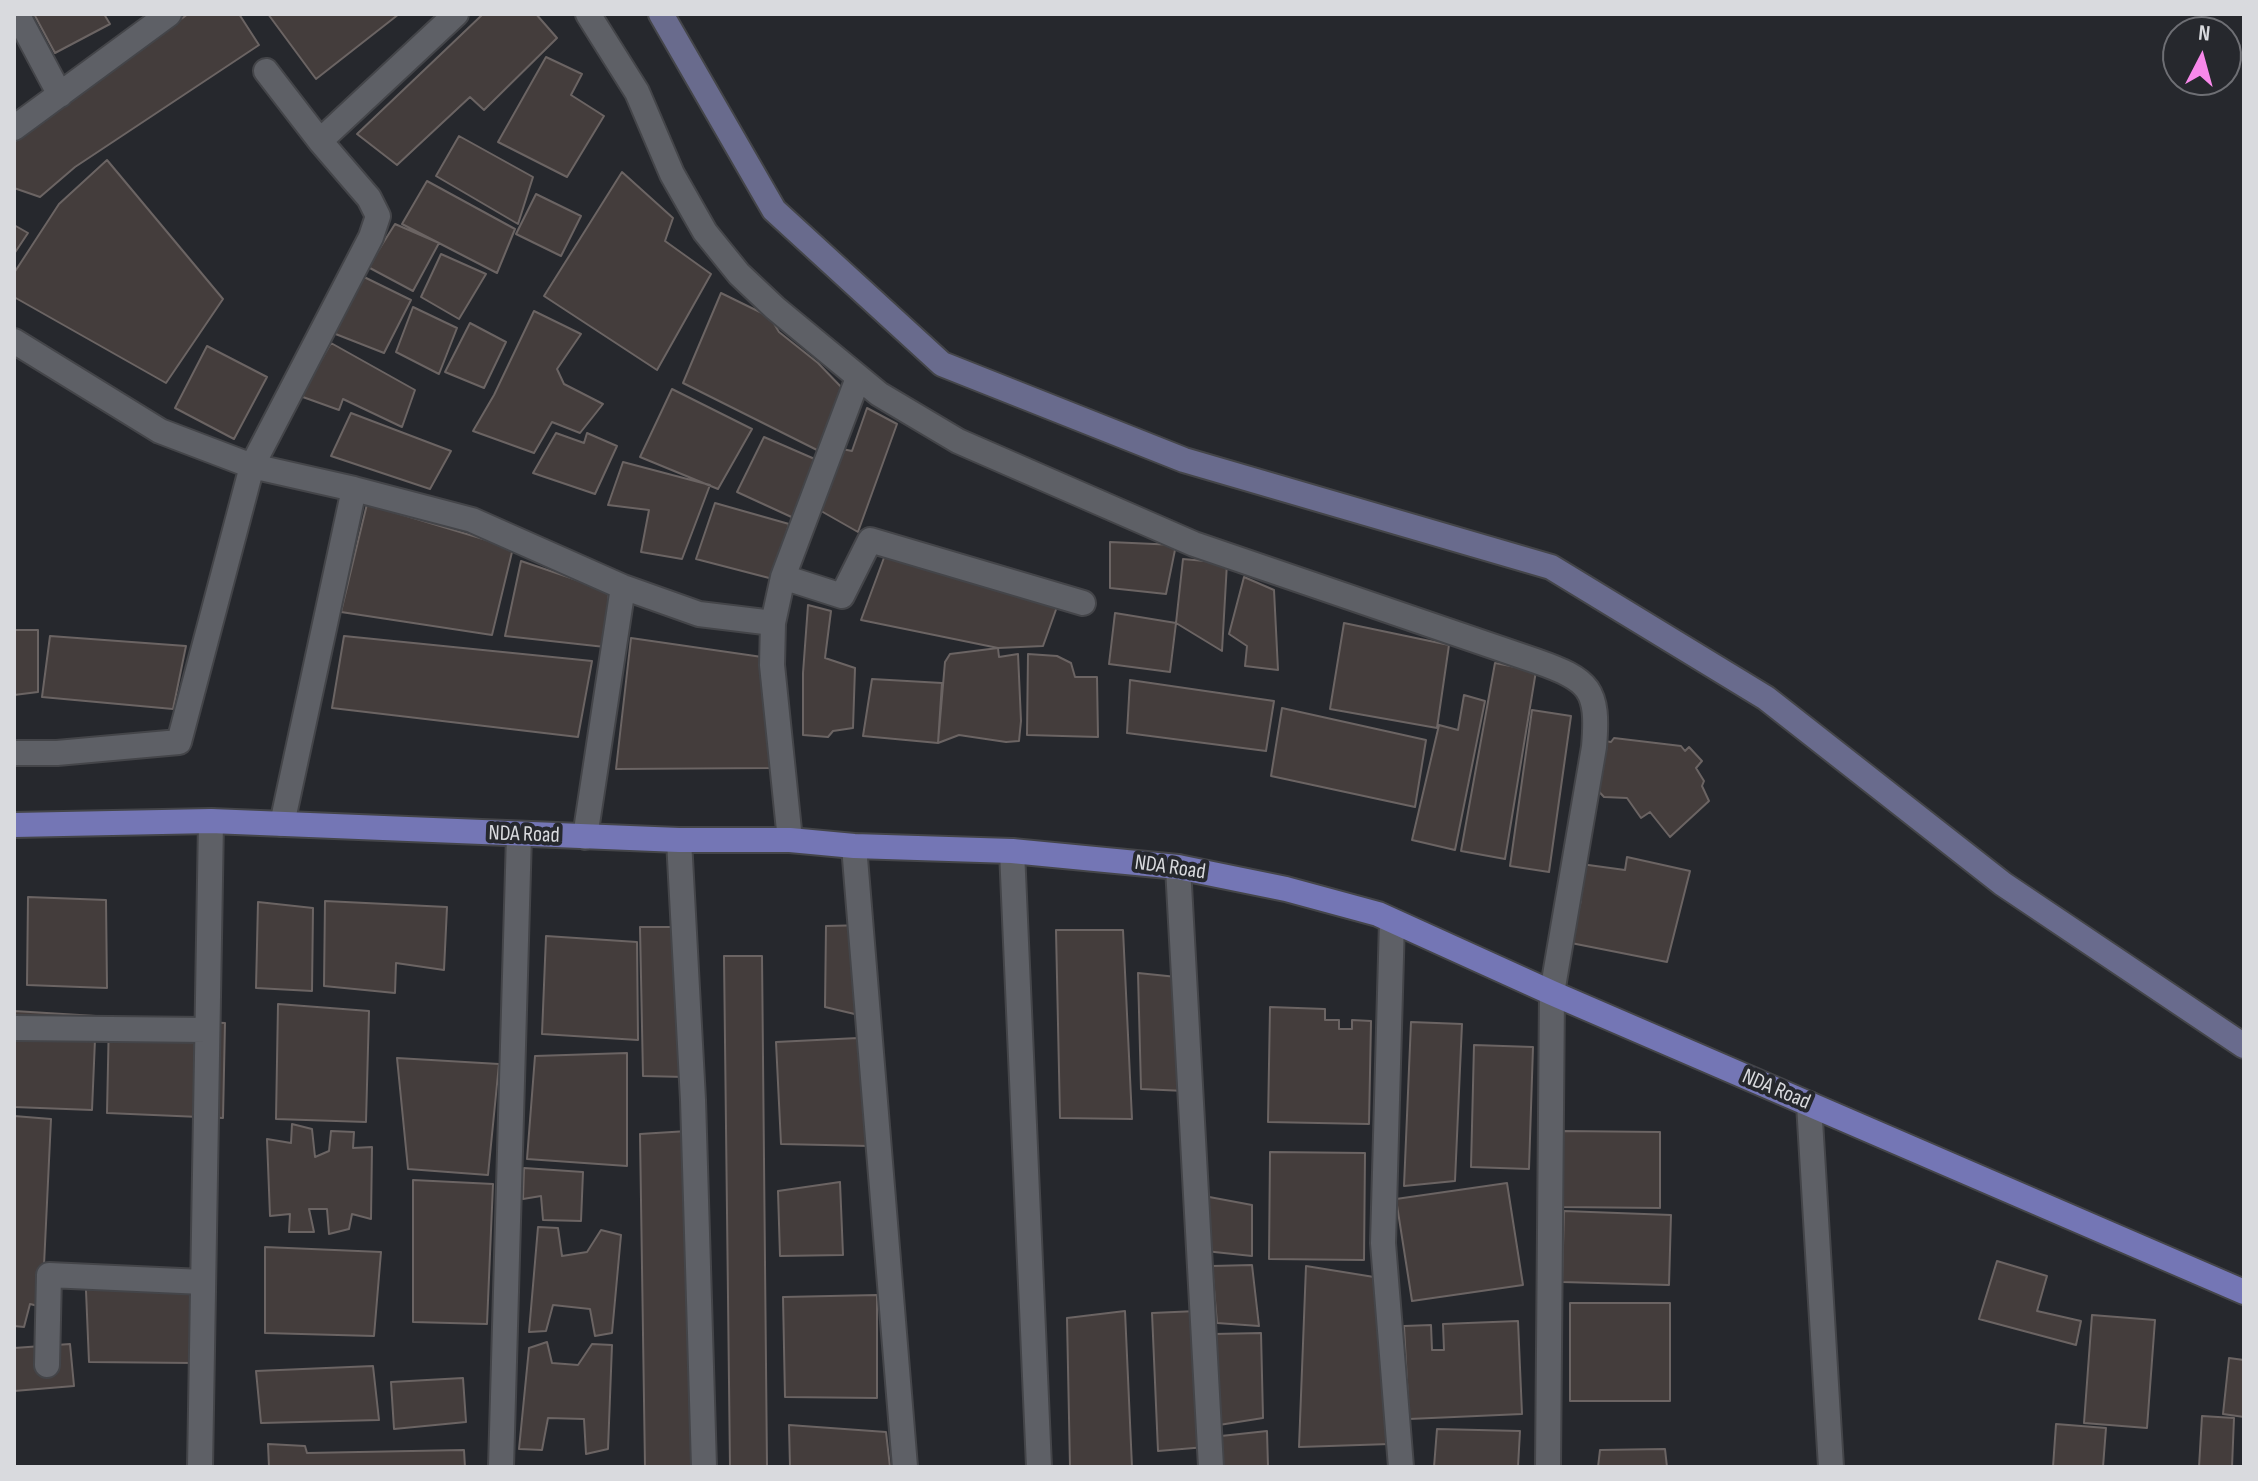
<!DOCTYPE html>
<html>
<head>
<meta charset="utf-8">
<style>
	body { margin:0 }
	#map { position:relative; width:2258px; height:1481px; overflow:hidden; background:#26282d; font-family:"Sofia Sans Condensed",sans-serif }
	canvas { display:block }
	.frame { position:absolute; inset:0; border:16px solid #d9dade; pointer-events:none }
	.north { position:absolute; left:2162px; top:16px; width:80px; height:80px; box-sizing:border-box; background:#26282d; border:2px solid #6e6f74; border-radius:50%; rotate:6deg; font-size:22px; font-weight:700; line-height:32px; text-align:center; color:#d9dade }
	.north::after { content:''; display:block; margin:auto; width:28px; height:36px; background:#f888ea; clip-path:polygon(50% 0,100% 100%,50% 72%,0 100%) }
</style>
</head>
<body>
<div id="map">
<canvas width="2258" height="1481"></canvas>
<div class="frame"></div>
<div class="north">N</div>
</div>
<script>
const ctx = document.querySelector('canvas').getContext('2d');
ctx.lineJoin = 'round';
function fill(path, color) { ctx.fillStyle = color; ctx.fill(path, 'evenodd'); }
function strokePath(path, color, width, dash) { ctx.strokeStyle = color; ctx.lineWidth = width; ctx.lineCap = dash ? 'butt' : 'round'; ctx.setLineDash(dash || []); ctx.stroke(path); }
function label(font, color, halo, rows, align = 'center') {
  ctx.font = font + ' "Sofia Sans Condensed",sans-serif'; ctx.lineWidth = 8; ctx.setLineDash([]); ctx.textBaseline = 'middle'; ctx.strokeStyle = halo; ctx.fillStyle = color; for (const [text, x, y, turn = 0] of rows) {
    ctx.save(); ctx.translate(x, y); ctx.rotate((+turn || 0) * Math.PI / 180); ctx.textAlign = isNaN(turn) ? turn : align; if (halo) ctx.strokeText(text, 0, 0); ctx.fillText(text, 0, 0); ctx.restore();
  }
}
const building = new Path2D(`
	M34,14H104L110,24L55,53Z
	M188,14H239L259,45L75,167L40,197L14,188V142Z
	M268,14H399L316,79Z
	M483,14H536L557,38L484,110L470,97L397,165L357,134Z
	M546,57L582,74L571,95L604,116L567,177L498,142Z
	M459,136L533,177L518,224L436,176Z
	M107,160L223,299L166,383L14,297V273L59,204Z
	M622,172L673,218L665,241L711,274L657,370L544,296Z
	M427,181L515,229L497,273L402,224Z
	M536,194L581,216L561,256L516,234Z
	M395,224L439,243L413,291L368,267Z
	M14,225L28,233L14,254Z
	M441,254L486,274L459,319L421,297Z
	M362,276L411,300L384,353L333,333Z
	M721,293L770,317L779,332L818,363L845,391L821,452L683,383Z
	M413,307L457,328L439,374L396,352Z
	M534,311L581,334L557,369L564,384L603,404L580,433L552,422L534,453L473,431L494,395Z
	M470,323L506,342L484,388L445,372Z
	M331,343L415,390L402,427L343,399L339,410L300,396Z
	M207,346L267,377L234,439L175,408Z
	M672,389L752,429L718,489L640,457Z
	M867,408L897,424L858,532L814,507L837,448L852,451Z
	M351,413L451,451L430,489L331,456Z
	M556,433L584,443L587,433L617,446L595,494L533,473Z
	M764,437L817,460L798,520L737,492Z
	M623,462L710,485L682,559L641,552L649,510L608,505Z
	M715,503L789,524L773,579L696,559Z
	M367,504L513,548L492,635L341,612Z
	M1110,542L1176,545L1166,594L1110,588Z
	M885,555L1058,604L1043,646L998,648L861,620Z
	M1183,559L1227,563L1222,651L1176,623Z
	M521,561L609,591L605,647L505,636Z
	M1244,577L1274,590L1278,670L1245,666L1247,646L1229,634Z
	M808,605L831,611L825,658L855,668L853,728L833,731L828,737L803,735V673Z
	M1115,613L1176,623L1170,672L1109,664Z
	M1344,623L1449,645L1437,728L1330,709Z
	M14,630H38V692L14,695Z
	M50,636L186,646L173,709L42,697Z
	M344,636L592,661L578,737L332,708Z
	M631,638L762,657L775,768L616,769Z
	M998,648L999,657L1018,654L1021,721L1019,741L1006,742L959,735L938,743L945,662L950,654Z
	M1028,654L1057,656L1071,663L1075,677H1097L1098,737L1027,735Z
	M1495,663L1536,671L1505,859L1461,851Z
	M872,679L942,683L938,743L863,736Z
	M1130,680L1274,701L1266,751L1127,733Z
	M1464,695L1485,701L1455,850L1412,840L1439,725L1458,730Z
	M1282,708L1426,740L1415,807L1271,776Z
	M1532,710L1571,716L1549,872L1510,866Z
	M1614,738L1681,746L1685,751L1689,747L1702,761L1696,768L1704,781L1702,786L1709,801L1670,837L1650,812L1641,818L1627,798L1604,797L1591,783L1598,740L1611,742Z
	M1627,857L1690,871L1667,962L1571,943L1581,900L1574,901L1581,864L1625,870Z
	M28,897L106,900L107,988L27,985Z
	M325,901L447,907L444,970L396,963L395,993L324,986Z
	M258,902L313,908L312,991L256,988Z
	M868,925L863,1016L825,1007L826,926Z
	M640,927H684L685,1077L643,1076Z
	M1056,930H1123L1132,1119L1060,1118Z
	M546,936L637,942L638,1040L542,1034Z
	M724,956H762L767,1467H730Z
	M1138,973L1177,977L1185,1091L1141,1089Z
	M278,1004L369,1011L366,1122L276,1119Z
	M1270,1007L1325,1009V1020H1339V1029H1352V1020L1371,1021L1369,1124L1268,1122Z
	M14,1011L96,1016L92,1110L14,1107Z
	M109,1017L225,1023L223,1118L107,1113Z
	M1411,1022L1462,1024L1455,1181L1404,1186Z
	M858,1038L870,1146L781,1144L776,1042Z
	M1474,1045L1533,1047L1529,1169L1471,1167Z
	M627,1053V1166L527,1159L535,1056Z
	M397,1058L499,1064L488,1175L408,1169Z
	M14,1116L51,1119L42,1307L30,1304L24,1327L14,1326Z
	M292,1124L312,1129L315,1157L329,1151L331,1131L354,1132L353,1148L372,1147L371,1219L352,1214L349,1229L329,1234L327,1209H309L314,1232H289L290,1214L270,1216L267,1139L291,1143Z
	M688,1131L699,1467H645L640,1134Z
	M1562,1131L1660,1132V1208L1562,1207Z
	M1270,1152L1365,1153L1364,1260L1269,1259Z
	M524,1168L583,1172L581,1221L543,1220L541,1196L523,1199Z
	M413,1180L493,1184L487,1324L413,1322Z
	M840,1182L843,1255L780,1256L778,1191Z
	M1507,1183L1523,1285L1412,1301L1396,1199Z
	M1204,1196L1252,1205V1256L1205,1251Z
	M1564,1211L1671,1215L1669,1285L1562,1282Z
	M538,1227L558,1228L562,1256L587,1252L601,1230L621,1235L612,1333L595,1336L590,1309L553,1305L546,1331L529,1332Z
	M265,1247L381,1252L374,1336L265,1333Z
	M1997,1261L2047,1276L2037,1311L2081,1321L2076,1345L1979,1319Z
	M1252,1265L1259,1326L1217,1323L1212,1266Z
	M1306,1266L1374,1277L1390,1444L1299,1447Z
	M85,1267L193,1271V1363L89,1362Z
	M877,1295V1398L785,1397L783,1297Z
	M1570,1303H1670V1401H1570Z
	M1125,1311L1132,1467H1070L1067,1318Z
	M1197,1311L1206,1447L1158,1451L1152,1313Z
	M2092,1315L2155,1320L2147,1428L2084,1423Z
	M1518,1321L1522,1414L1409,1419L1404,1326L1431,1325L1432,1350H1444L1443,1324Z
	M1261,1333L1263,1418L1219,1425L1213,1334Z
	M547,1342L552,1363L578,1365L592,1344L612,1345L608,1449L586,1454L584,1419L548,1418L542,1450L519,1449L529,1348Z
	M70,1344L74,1386L14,1391V1348Z
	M2229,1358L2244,1360V1417L2223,1414Z
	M373,1366L379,1420L261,1423L256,1371Z
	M463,1378L466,1422L394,1429L391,1382Z
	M2202,1416L2234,1418L2232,1467H2199Z
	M2056,1424L2106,1428L2103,1467H2053Z
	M789,1425L886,1432L890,1467H790Z
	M1437,1429L1520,1431L1518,1467H1434Z
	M1267,1431L1268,1467H1222L1221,1436Z
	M268,1444L305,1446L307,1453L464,1450L465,1467H269Z
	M1665,1449L1667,1467H1598L1600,1450Z`);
fill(building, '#443d3c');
strokePath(building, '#6b6463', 2);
const street = new Path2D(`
	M17,14L60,95
	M588,14L637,92L672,174L705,232L739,274L775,308L879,394L958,441L1194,544L1536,661C1590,680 1599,689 1594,747L1552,993L1548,1467
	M14,128L169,14
	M320,141L456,14
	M14,341L160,431L252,466L354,489L472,520L623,587L699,614L773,623L772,665L790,840
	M783,577L842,596L870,540L1083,603
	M773,623L783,577L858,378
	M14,753H57L179,742L252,466L371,237L378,216L369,198L320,141L266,71
	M282,824L354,489
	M585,837L623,587
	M679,840L693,1100L704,1467
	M854,846L905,1467
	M1012,851L1039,1467
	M1178,867L1211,1467
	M1392,921L1383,1243L1401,1467
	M14,1028L207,1030
	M1809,1104L1831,1467
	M47,1365L49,1275L203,1282
	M200,1467L211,821
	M501,1467L519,835`);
const secondary = new Path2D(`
	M661,14L774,210L942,364L1184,460L1551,567L1766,698L2003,884L2244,1046`);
const primary = new Path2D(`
	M14,825L211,821L679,840H790L854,846L1012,851L1178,867L1286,889L1378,914L1552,993L2244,1292`);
strokePath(street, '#444549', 28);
strokePath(secondary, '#444549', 28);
strokePath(primary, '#444549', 28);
strokePath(street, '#5e6066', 24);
strokePath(secondary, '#696b8d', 24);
strokePath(primary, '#7476b5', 24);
label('22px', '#d9dade', '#26282d', [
	["NDA Road",524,835,2],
	["NDA Road",1170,868,8],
	["NDA Road",1776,1090,23]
]);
</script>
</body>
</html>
